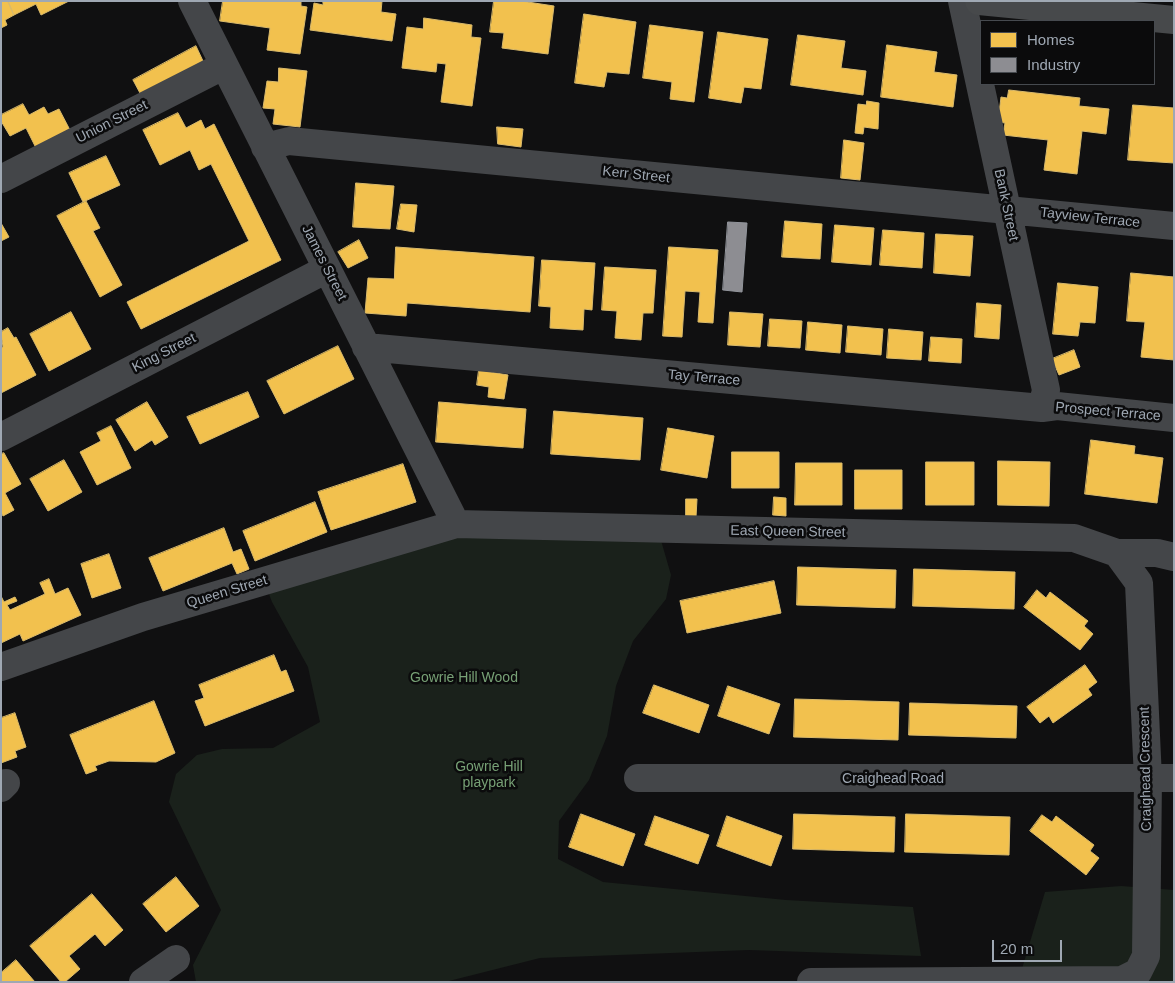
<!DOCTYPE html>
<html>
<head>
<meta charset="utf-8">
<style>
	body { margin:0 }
	#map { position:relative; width:1175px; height:983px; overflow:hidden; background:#101011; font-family:Arial,sans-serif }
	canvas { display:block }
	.frame { position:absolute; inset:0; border:2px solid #9fa8b3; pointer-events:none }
	.legend { position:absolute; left:980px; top:20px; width:175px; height:65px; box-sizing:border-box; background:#0b0b0c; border:1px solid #464a4f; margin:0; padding:6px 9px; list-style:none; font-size:15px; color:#9fa8b3 }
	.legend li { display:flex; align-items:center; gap:10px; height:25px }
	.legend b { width:25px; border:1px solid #464a4f }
	.scale { position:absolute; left:992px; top:940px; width:70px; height:22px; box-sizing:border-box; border:2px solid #9fa8b3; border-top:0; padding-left:6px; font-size:15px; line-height:18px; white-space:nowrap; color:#9fa8b3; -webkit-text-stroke:4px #0b0b0c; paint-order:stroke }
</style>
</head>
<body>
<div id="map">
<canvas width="1175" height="983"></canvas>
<div class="frame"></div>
<ul class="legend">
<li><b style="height:14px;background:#f2c14e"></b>Homes</li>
<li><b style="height:14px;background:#8d8d92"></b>Industry</li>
</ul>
<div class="scale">20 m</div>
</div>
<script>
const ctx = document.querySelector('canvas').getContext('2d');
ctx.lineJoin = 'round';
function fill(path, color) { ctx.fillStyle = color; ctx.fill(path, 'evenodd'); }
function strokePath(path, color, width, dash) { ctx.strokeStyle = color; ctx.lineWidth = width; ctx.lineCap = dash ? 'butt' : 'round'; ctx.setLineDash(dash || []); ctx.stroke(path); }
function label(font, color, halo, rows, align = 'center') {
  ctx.font = font + ' Arial,sans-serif'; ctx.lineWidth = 5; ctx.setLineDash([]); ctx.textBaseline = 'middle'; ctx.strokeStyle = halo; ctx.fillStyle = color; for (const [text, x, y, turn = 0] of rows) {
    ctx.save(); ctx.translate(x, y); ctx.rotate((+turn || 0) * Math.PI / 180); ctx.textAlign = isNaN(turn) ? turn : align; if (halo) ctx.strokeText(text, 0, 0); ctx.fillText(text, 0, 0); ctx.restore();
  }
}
fill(new Path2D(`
	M456,524L658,530L671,575L666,599L633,641L616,686L607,736L589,780L559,821L558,859L603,882L786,900L913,907L921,956L749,950L540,958L445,982H196L193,965L221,910L169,802L176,774L197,755L222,749L273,748L320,722L308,667L272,602L264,581Z
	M1121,886L1174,890V982H1018L1045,892Z`), '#1a211b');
const homes = new Path2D(`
	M1,1H8L14,15L5,20L7,25L1,28Z
	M8,1H69L41,15L36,4L14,15Z
	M223,1H301V6L307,7L300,54L267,50L270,28L220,21Z
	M323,1H382L381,12L396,14L392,41L310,30L314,3L323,5Z
	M494,1H521L554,6L548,54L502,48L504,33L490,32Z
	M584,14L636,22L629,74L607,72L604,87L575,83Z
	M424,18L472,25L471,37L481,38L472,106L441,102L446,64L437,63L436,72L402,68L407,27L423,29Z
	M650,25L703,32L694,102L670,99L672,82L643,78Z
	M718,32L768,39L761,89L744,87L741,103L709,98Z
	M798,35L845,41L841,68L866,71L863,95L791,85Z
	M887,45L937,52L934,72L957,75L953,107L881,97Z
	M196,46L203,61L141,95L133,80Z
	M279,68L307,71L300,127L273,124L275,109L263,108L267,81L278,82Z
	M1009,90L1080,98L1079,106L1109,109L1106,134L1082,131L1077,174L1044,170L1048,140L1003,135L1005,123L998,122L1001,97L1007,98Z
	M867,101L879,103L878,129L864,127L863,134L855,133L858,104L866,105Z
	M23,104L29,115L44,107L48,114L59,109L71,132L37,150L26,128L10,136L1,121V115Z
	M1133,105L1174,108V163L1128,160Z
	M178,113L186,128L201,120L205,129L214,124L281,260L141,329L127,302L249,241L211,164L199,170L190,150L160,165L143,130Z
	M497,127L523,129L521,147L498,144Z
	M844,140L864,143L860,180L841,178Z
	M106,156L120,185L83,202L69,173Z
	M356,183L394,186L390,229L353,227Z
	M86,201L100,228L93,231L122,285L100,297L57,216Z
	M401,204L417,205L414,232L397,229Z
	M785,221L822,224L820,259L782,257Z
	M1,223L9,237L1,241Z
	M835,225L874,228L871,265L832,262Z
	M883,230L924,233L922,268L880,265Z
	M936,234L973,236L970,276L934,273Z
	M359,240L368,258L348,268L338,252Z
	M396,247L534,257L530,312L407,303L406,316L365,313L368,278L394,279Z
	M669,247L718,250L713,323L698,322L700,292L685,291L682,337L663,336Z
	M542,260L595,263L592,310L584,309L583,330L550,328L551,307L539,306Z
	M605,267L656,270L653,313H643L641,340L615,338L617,311L602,310Z
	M1131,273L1174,277V360L1141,357L1145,322L1127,321Z
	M1058,283L1098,287L1095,323L1080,322L1078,336L1053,334Z
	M977,303L1001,305L999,339L975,337Z
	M71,312L91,349L49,371L30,334Z
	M730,312L763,314L760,347L728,345Z
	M770,319L802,321L800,348L768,346Z
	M808,322L842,325L840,353L806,350Z
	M848,326L883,329L881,355L846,352Z
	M8,328L14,338L16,337L36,375L1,393V348L3,347L1,332Z
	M889,329L923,332L921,360L887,358Z
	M931,337L962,339L961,363L929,361Z
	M338,346L354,379L284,414L267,381Z
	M1074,350L1080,367L1059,375L1052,359Z
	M479,370L508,375L504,399L488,397L489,387L477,385Z
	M248,392L259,417L200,444L187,417Z
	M147,402L168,437L155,445L152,440L135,451L116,420Z
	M439,402L526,409L523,448L436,442Z
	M554,411L643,418L640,460L551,454Z
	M111,426L131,468L97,485L80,452L101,441L97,433Z
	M668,428L714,436L707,478L661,470Z
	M1091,440L1135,446L1134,454L1163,458L1157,503L1085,494Z
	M732,452H779V488H732Z
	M4,453L21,484L5,493L14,510L3,516L1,512V454Z
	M64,460L82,492L48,511L30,479Z
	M998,461L1050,462L1049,506L998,505Z
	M926,462H974V505H926Z
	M796,463H842V505H795Z
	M403,464L416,502L331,530L318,492Z
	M855,470H902V509H855Z
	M774,497L786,498V516L773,515Z
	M686,499H697L696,517H686Z
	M315,502L327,532L255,561L243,531Z
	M224,528L233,552L241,549L249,569L237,574L232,563L163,591L149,558Z
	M109,554L121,588L92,598L81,564Z
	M798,567L896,570L895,608L797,605Z
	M914,569L1015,572L1014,609L913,606Z
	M49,579L55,594L68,588L81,615L23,641L20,634L1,643V596L4,602L15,597L17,601L7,605L10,610L45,594L40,583Z
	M774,581L781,613L687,633L680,601Z
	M1037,590L1046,598L1050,592L1088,621L1084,626L1093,634L1080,650L1024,607Z
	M274,655L281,672L286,670L294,691L205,726L195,701L204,698L199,685Z
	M1085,665L1097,682L1088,689L1092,695L1053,723L1049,716L1040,723L1027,707Z
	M654,685L709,705L699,733L643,713Z
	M728,686L780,704L769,734L718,716Z
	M795,699L899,702L898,740L794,737Z
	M154,701L175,753L156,762L109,761L95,766L97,770L86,774L70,735Z
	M910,703L1017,706L1016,738L909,735Z
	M15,713L26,747L15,751L17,757L1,763V718Z
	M581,814L635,834L623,866L569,847Z
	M794,814L895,817L894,852L793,849Z
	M906,814L1010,817L1009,855L905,852Z
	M1042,815L1052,822L1056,816L1094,845L1090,851L1099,858L1086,875L1030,831Z
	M655,816L709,835L698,864L645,845Z
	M727,816L782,836L771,866L717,846Z
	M176,877L199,906L166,932L143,904Z
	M92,894L123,930L105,946L95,934L69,956L80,969L65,982H61L30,946Z
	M16,960L35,982H1V973Z`);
fill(homes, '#f2c14e');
strokePath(homes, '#d9ba6c', 1);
const industry = new Path2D(`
	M728,222L747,223L742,292L723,290Z`);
fill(industry, '#8d8d92');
strokePath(industry, '#92959c', 1);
strokePath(new Path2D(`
	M192,1L456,524
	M962,1L1046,390L1042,408
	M265,147L289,141L1174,226
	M1,179L223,66
	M366,347L1042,408L1057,406L1174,418
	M1,437L327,269
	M1,667L143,617L456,524L1074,538L1117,553H1157L1174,557
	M638,778H1174
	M1,788L6,783
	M143,982L176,959
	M811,982L1122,980L1138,972L1146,956L1148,779L1139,583L1117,553`), '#444649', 28);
strokePath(new Path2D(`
	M979,1L1174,20`), '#47494b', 28);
label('14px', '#9fa8b3', '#0b0b0c', [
	["Union Street",112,122,-27],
	["Kerr Street",636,175,6],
	["Bank Street",1006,205,78],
	["Tayview Terrace",1090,218,6],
	["James Street",324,263,63],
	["King Street",164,353,-27],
	["Tay Terrace",704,378,5],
	["Prospect Terrace",1108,412,5],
	["East Queen Street",788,532,1],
	["Queen Street",227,592,-17],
	["Craighead Crescent",1146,769,-91],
	["Craighead Road",893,779]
]);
label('14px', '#77a075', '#0b0b0c', [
	["Gowrie Hill Wood",464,678],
	["Gowrie Hill",489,767],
	["playpark",489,783]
]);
</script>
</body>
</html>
